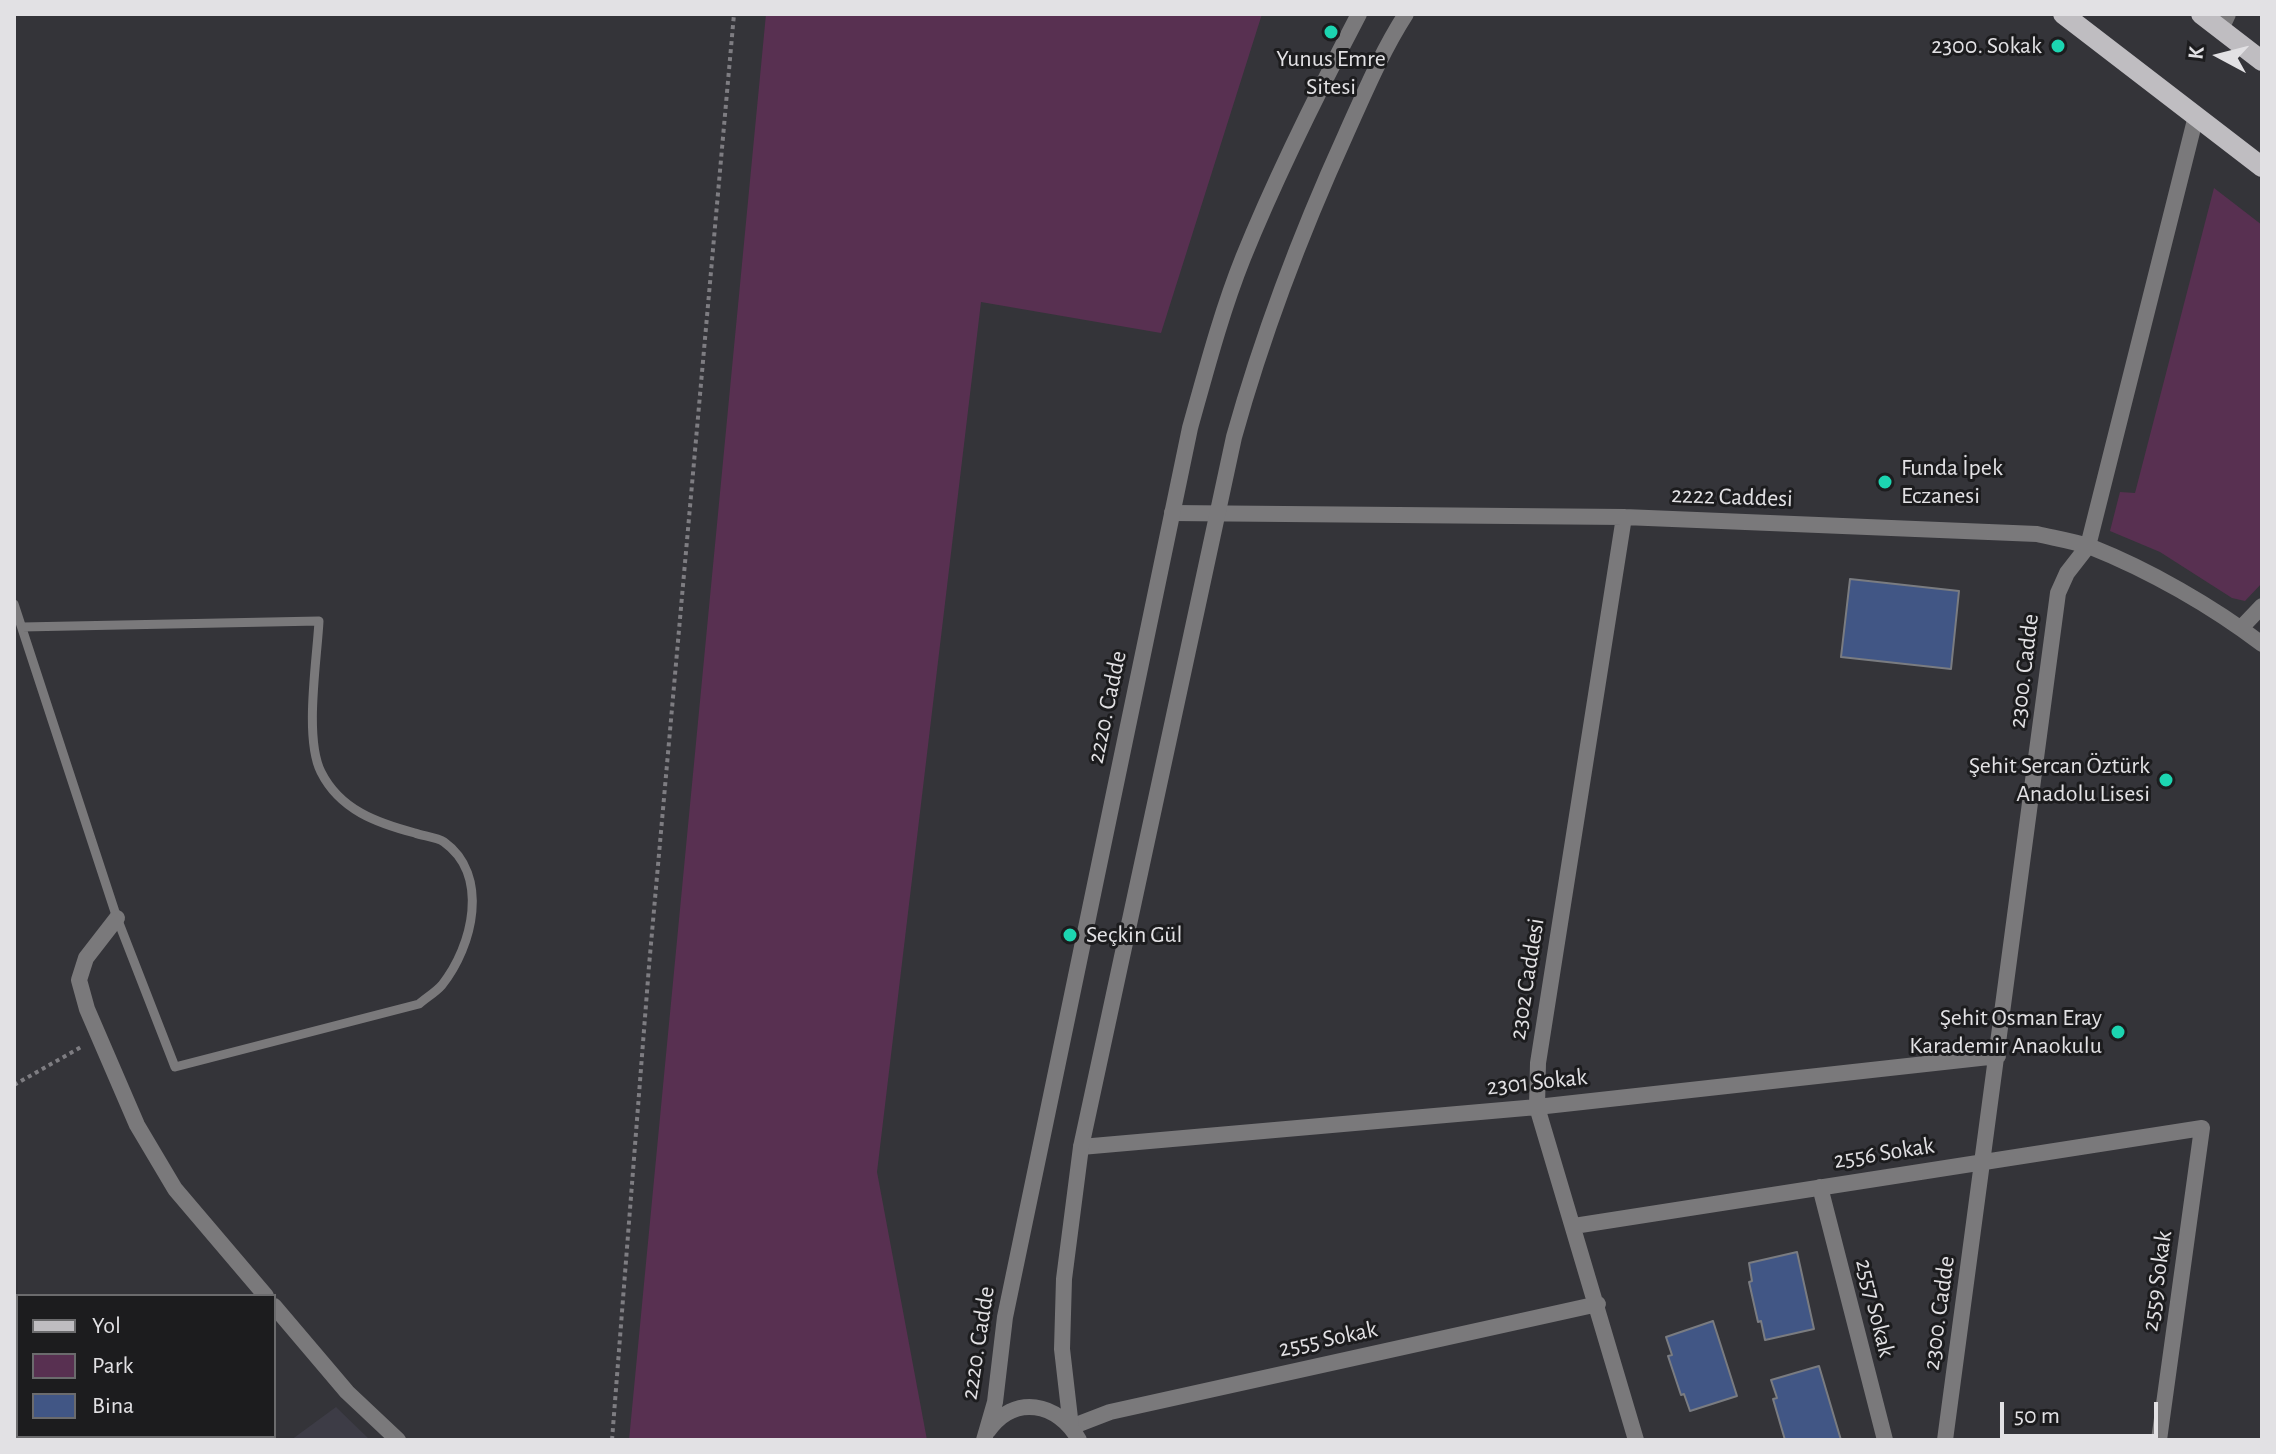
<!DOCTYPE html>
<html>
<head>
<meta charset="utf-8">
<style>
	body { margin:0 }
	#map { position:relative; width:2276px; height:1454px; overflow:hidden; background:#343439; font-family:"Alegreya Sans",sans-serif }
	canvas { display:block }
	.frame { position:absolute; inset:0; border:16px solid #e2e1e4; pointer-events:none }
	.legend { position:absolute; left:16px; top:1294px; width:260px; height:144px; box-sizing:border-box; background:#1c1c1e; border:2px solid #6b6b6d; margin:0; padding:10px 14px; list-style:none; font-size:24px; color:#e2e1e4 }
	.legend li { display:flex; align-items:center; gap:16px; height:40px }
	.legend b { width:40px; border:2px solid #6b6b6d }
	.north { position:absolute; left:2180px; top:16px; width:80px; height:80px; -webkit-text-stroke:6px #1c1c1e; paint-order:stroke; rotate:277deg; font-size:22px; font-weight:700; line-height:32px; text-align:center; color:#e2e1e4 }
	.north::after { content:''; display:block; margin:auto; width:28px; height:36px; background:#e2e1e4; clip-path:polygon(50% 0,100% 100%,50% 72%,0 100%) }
	.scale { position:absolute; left:2000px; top:1402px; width:158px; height:36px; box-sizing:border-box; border:4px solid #e2e1e4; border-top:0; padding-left:10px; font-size:24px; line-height:28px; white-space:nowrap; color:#e2e1e4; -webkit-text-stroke:6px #1c1c1e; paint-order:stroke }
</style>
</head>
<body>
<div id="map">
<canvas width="2276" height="1454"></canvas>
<div class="frame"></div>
<ul class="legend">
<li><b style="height:10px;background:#bfbdc1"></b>Yol</li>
<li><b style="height:22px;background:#583051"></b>Park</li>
<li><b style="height:22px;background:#415685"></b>Bina</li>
</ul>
<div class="north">K</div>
<div class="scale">50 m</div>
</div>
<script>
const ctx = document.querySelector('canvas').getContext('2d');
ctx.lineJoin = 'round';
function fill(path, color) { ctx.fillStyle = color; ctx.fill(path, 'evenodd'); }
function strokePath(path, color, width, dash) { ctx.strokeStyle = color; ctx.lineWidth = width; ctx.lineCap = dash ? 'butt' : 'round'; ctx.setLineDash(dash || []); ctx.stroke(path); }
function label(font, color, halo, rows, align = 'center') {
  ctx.font = font + ' "Alegreya Sans",sans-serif'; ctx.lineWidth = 6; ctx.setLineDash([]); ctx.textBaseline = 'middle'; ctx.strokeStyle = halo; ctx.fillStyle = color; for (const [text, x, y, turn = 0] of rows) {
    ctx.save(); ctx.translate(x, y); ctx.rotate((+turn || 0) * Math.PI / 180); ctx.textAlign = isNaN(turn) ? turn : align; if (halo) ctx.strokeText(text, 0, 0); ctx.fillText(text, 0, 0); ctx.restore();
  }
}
fill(new Path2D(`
	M336,1407L370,1440H291Z`), '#3d3c46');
fill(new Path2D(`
	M766,14H1262L1161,333L981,302L877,1172L927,1440H629Z
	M2214,188L2262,225V583L2245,601L2232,598L2160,552L2110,531L2120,492L2135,493Z`), '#583051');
const building = new Path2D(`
	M1850,579L1959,591L1951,669L1841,657Z
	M1797,1252L1814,1329L1765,1340L1761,1321L1758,1322L1749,1282L1752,1281L1749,1263Z
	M1713,1321L1737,1396L1690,1411L1684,1394L1681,1395L1668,1356L1672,1355L1666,1337Z
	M1819,1366L1841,1440H1785L1773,1399L1777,1398L1771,1380Z`);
fill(building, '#415685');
strokePath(building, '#7a7c81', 2);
strokePath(new Path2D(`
	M14,1085L83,1046
	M612,1440L649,966L734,14`), '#7e7d82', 4, [4, 4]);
strokePath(new Path2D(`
	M14,604L117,918L175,1067L419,1004C426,998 436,992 442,985C473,946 490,875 444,842C437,837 423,836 415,833C377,823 340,810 321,772C304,738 317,660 319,621L22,627`), '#7a797b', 9);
strokePath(new Path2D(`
	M2221,29L2228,14
	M1172,513L1624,517L2037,534C2054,538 2074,541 2091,547C2149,570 2212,606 2262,644
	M1624,517L1538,1063L1537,1107L1636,1440
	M2241,628L2262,606
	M117,918L86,958L79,980L87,1009L137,1125L175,1189L266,1296
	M1081,1147L1537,1107L1998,1056
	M1820,1187L1885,1440
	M1574,1226L2202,1128L2159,1440
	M274,1306L347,1392L398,1440
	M1071,1427L1110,1412L1598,1304
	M1945,1440L2058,593L2067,573L2088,546L2196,116`), '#7a797b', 16);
strokePath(new Path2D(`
	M1071,1427L1062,1349L1064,1279L1081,1147L1234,437C1263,333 1301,233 1346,134C1364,94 1382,51 1406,14
	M988,1431C1014,1394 1058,1402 1079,1440
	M984,1440L995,1402L1005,1317L1190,428C1206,371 1221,313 1243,258C1277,174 1317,94 1359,14`), '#7a797b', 16);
strokePath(new Path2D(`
	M2063,14L2262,167
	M2201,14L2262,61`), '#bfbdc1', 20);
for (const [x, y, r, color] of [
	[1331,32,8,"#1cd5b1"],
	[2058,46,8,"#1cd5b1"],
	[1885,482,8,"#1cd5b1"],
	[2166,780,8,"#1cd5b1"],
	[1070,935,8,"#1cd5b1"],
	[2118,1032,8,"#1cd5b1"]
]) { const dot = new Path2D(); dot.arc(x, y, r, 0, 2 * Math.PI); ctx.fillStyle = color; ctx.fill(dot); strokePath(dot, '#1c1c1e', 3); }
label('24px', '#e2e1e4', '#1c1c1e', [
	["2300. Sokak",2042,46],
	["Yunus Emre",1331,59,"center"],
	["Sitesi",1331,87,"center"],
	["Funda İpek",1901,468,"left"],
	["Eczanesi",1901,496,"left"],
	["Şehit Sercan Öztürk",2150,766],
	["Anadolu Lisesi",2150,794],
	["Seçkin Gül",1086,935,"left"],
	["Şehit Osman Eray",2102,1018],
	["Karademir Anaokulu",2102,1046]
], 'right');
label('24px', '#e2e1e4', '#1c1c1e', [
	["2222 Caddesi",1732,497,2],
	["2300. Cadde",2024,671,-83],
	["2220. Cadde",1107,707,-78],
	["2302 Caddesi",1527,979,-81],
	["2301 Sokak",1537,1082,-6],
	["2556 Sokak",1884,1153,-9],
	["2559 Sokak",2157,1281,-82],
	["2557 Sokak",1875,1308,76],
	["2300. Cadde",1939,1313,-82],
	["2555 Sokak",1328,1339,-12],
	["2220. Cadde",978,1343,-81]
]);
</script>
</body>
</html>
